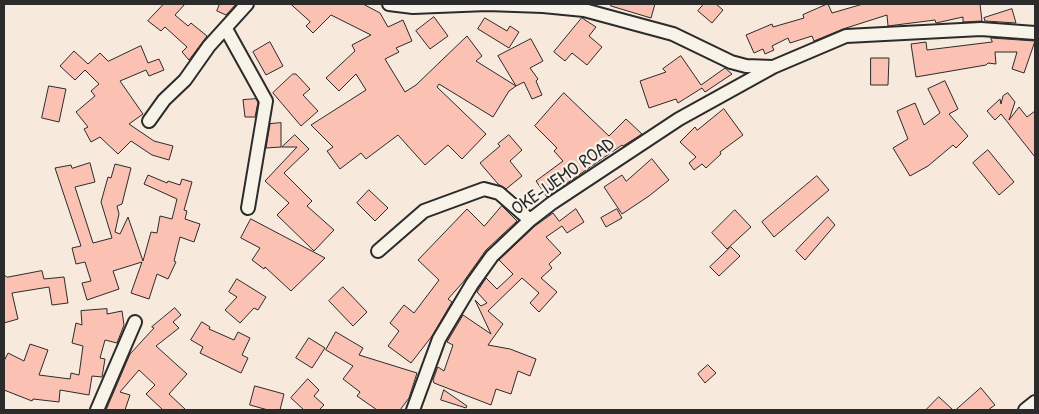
<!DOCTYPE html>
<html>
<head>
<meta charset="utf-8">
<style>
	body { margin:0 }
	#map { position:relative; width:1039px; height:414px; overflow:hidden; background:#f8e9dd; font-family:"Patrick Hand",sans-serif }
	canvas { display:block }
	.frame { position:absolute; inset:0; border:5px solid #2b2b2b; pointer-events:none }
</style>
</head>
<body>
<div id="map">
<canvas width="1039" height="414"></canvas>
<div class="frame"></div>
</div>
<script>
const ctx = document.querySelector('canvas').getContext('2d');
ctx.lineJoin = 'round';
function fill(path, color) { ctx.fillStyle = color; ctx.fill(path, 'evenodd'); }
function strokePath(path, color, width, dash) { ctx.strokeStyle = color; ctx.lineWidth = width; ctx.lineCap = dash ? 'butt' : 'round'; ctx.setLineDash(dash || []); ctx.stroke(path); }
function label(font, color, halo, rows, align = 'center') {
  ctx.font = font + ' "Patrick Hand",sans-serif'; ctx.lineWidth = 4.5; ctx.setLineDash([]); ctx.textBaseline = 'middle'; ctx.strokeStyle = halo; ctx.fillStyle = color; for (const [text, x, y, turn = 0] of rows) {
    ctx.save(); ctx.translate(x, y); ctx.rotate((+turn || 0) * Math.PI / 180); ctx.textAlign = isNaN(turn) ? turn : align; if (halo) ctx.strokeText(text, 0, 0); ctx.fillText(text, 0, 0); ctx.restore();
  }
}
const building = new Path2D(`
	M164,4H185L175,15L188,26L191,23L207,36L189,60L182,52L187,47L165,27L161,31L148,21Z
	M220,4H236L226,15L217,11Z
	M291,4H363L380,13L388,27L403,20L412,41L396,48L399,52L385,59L405,92L416,85L467,36L482,56L476,61L516,86L509,91L493,117L439,84L437,87L486,134L462,159L448,145L425,165L398,135L366,159L361,153L340,169L327,151L333,147L311,125L366,90L356,74L339,91L326,78L355,51L352,45L371,35L331,15L313,33L306,26L310,22Z
	M611,4H655L651,18L611,6Z
	M704,4H716L723,10L712,23L698,11Z
	M828,4L832,13L863,4H980L982,21L963,22V17L936,23L935,20L888,26L887,15L843,29L814,41L812,36L790,43L788,38L772,46L774,50L765,54L763,49L754,53L746,35L772,24L773,27L804,18L803,15Z
	M1012,9L1016,23L985,21L984,18Z
	M434,17L448,36L430,49L416,31Z
	M485,18L507,31L510,26L519,32L509,48L478,29Z
	M582,18L596,27L589,36L602,47L587,65L572,53L565,61L554,52Z
	M991,38L1035,41L1024,73L1012,69L1017,52H995L996,64L988,63L986,65L916,77L911,44L926,42L927,50L992,42Z
	M531,39L543,61L530,68L538,79L536,81L542,95L532,99L524,82L516,86L498,56Z
	M270,42L283,66L266,75L253,52Z
	M141,46L148,63L159,59L164,70L149,76L146,70L120,81L143,114L129,124L154,141L173,146L169,160L152,155L131,141L118,154L100,137L91,142L84,129L88,127L76,112L95,96L91,91L99,84L85,70L75,80L60,66L74,51L88,64L100,53L108,61Z
	M681,56L701,85L725,68L732,74L705,92L702,88L678,103L676,99L649,108L640,81L666,72L663,69Z
	M871,58H889L888,85H871Z
	M293,74H296L310,89L303,95L318,111L301,126L273,93Z
	M945,81L958,109L949,114L968,136L956,148L953,145L928,166L910,176L893,148L908,139L897,111L915,103L924,125L940,113L928,89Z
	M49,86L66,89L59,122L42,118Z
	M564,93L609,136L626,119L642,134L623,146L622,145L547,197L536,181L563,161L554,151L557,148L535,126Z
	M1008,93L1015,102L1009,120L1019,107L1027,117L1035,111V157L1001,114L995,120L987,111L1000,99L1001,104L1003,96Z
	M256,99L258,102L255,117H245L243,100Z
	M724,109L743,135L720,152L721,154L706,168L702,164L694,170L689,163L696,157L680,142L695,127L697,130Z
	M281,123V147L266,148L270,124Z
	M295,135L309,149L284,173L312,201L307,206L334,230L314,251L277,215L289,203L265,181L297,147H282Z
	M509,135L522,150L510,161L522,176L506,189L498,184L480,163L500,146L498,144Z
	M988,150L1014,182L999,195L973,163Z
	M652,159L669,180L649,196L622,214L604,187L622,175L626,181Z
	M90,163L95,182L75,187L93,243L112,238L101,202L108,177L111,178L115,164L131,168L122,204L117,206L119,214L115,232L120,234L128,217L143,261L151,232L157,233L160,216L172,219L177,199L144,184L148,175L167,183L168,181L180,185L182,179L192,182L184,210L187,211L185,219L200,224L194,242L180,237L174,261L176,262L168,279L157,274L149,299L131,293L142,262L113,271L119,289L87,300L82,283L91,281L85,262L76,264L72,248L81,246L55,168L71,165L72,168Z
	M817,176L829,190L774,237L762,222Z
	M369,190L388,208L375,221L357,203Z
	M502,206L517,221L486,250L464,281L448,299L452,302L432,336L411,363L388,346L399,331L390,323L404,305L414,313L439,280L418,260L467,209L484,226Z
	M576,209L584,222L567,233L562,226L546,237L561,253L549,264L552,268L541,278L557,292L539,312L530,303L539,293L522,278L488,311L503,324L488,345L510,349L536,359L530,376L518,371L511,394L496,389L491,405L434,383L433,380L437,369L438,367L444,371L453,345L447,342L463,315L491,334L475,300L481,306L487,303L477,292L486,278L497,289L513,274L499,260L535,226L553,213L559,221Z
	M617,209L622,218L606,227L601,218Z
	M735,210L751,227L727,249L712,233Z
	M828,217L835,225L805,260L796,251Z
	M251,219L325,258L291,291L265,267L264,269L252,260L260,248L241,238Z
	M731,247L740,256L719,276L710,267Z
	M42,271L44,279L64,277L68,303L52,305L49,287L12,293L18,319L4,323V275L7,277Z
	M237,279L266,297L258,310L254,308L240,323L225,310L237,297L229,292Z
	M343,287L367,312L353,326L329,301Z
	M175,308L181,315L173,322L179,328L156,346L187,374L169,394L186,410H163L146,394L155,385L139,370L120,392L130,395L125,410H106L130,354L154,328L152,327Z
	M107,309V314L122,311L124,325L117,343L105,340L100,358L105,359L102,377L92,376L89,395L60,390L59,402L33,399L32,401L4,390V361L8,353L24,361L30,344L48,350L39,375L70,379L71,373L79,375L83,346L72,343L76,323L82,325L81,311Z
	M202,322L210,327L209,329L234,340L238,332L250,338L242,355L248,358L241,373L200,353L203,347L191,340Z
	M336,332L363,348L359,355L417,373L409,398L400,410H377L357,396L360,392L343,379L353,366L326,350Z
	M309,338L325,348L312,368L296,358Z
	M708,365L716,373L705,383L698,374Z
	M308,379L319,390L314,396L324,405L319,410H304L291,398Z
	M255,386L284,394L280,410H268L250,405Z
	M981,388L995,405L988,410H956Z
	M444,390L467,406L466,408L441,400Z
	M939,397L953,410H926Z`);
fill(building, '#fbc1b3');
strokePath(building, '#2b2b2b', 1);
const minor = new Path2D(`
	M389,4L413,7L487,4L543,6L584,10L673,34L731,62L746,66L773,67
	M226,29L266,101L248,208
	M149,121L164,100L185,80L209,46L247,4
	M378,251L424,211L484,189L499,193L530,220
	M97,410L135,322
	M413,410L439,339L472,284L492,256L530,220L552,203L679,119L773,67L846,36L981,29L1035,33
	M1025,410L1035,402`);
strokePath(minor, '#2b2b2b', 16);
strokePath(minor, '#f7f3e8', 12);
label('19px', '#2b2b2b', '#f7f3e8', [
	["OKE-IJEMO ROAD",563,177,-35]
]);
</script>
</body>
</html>
